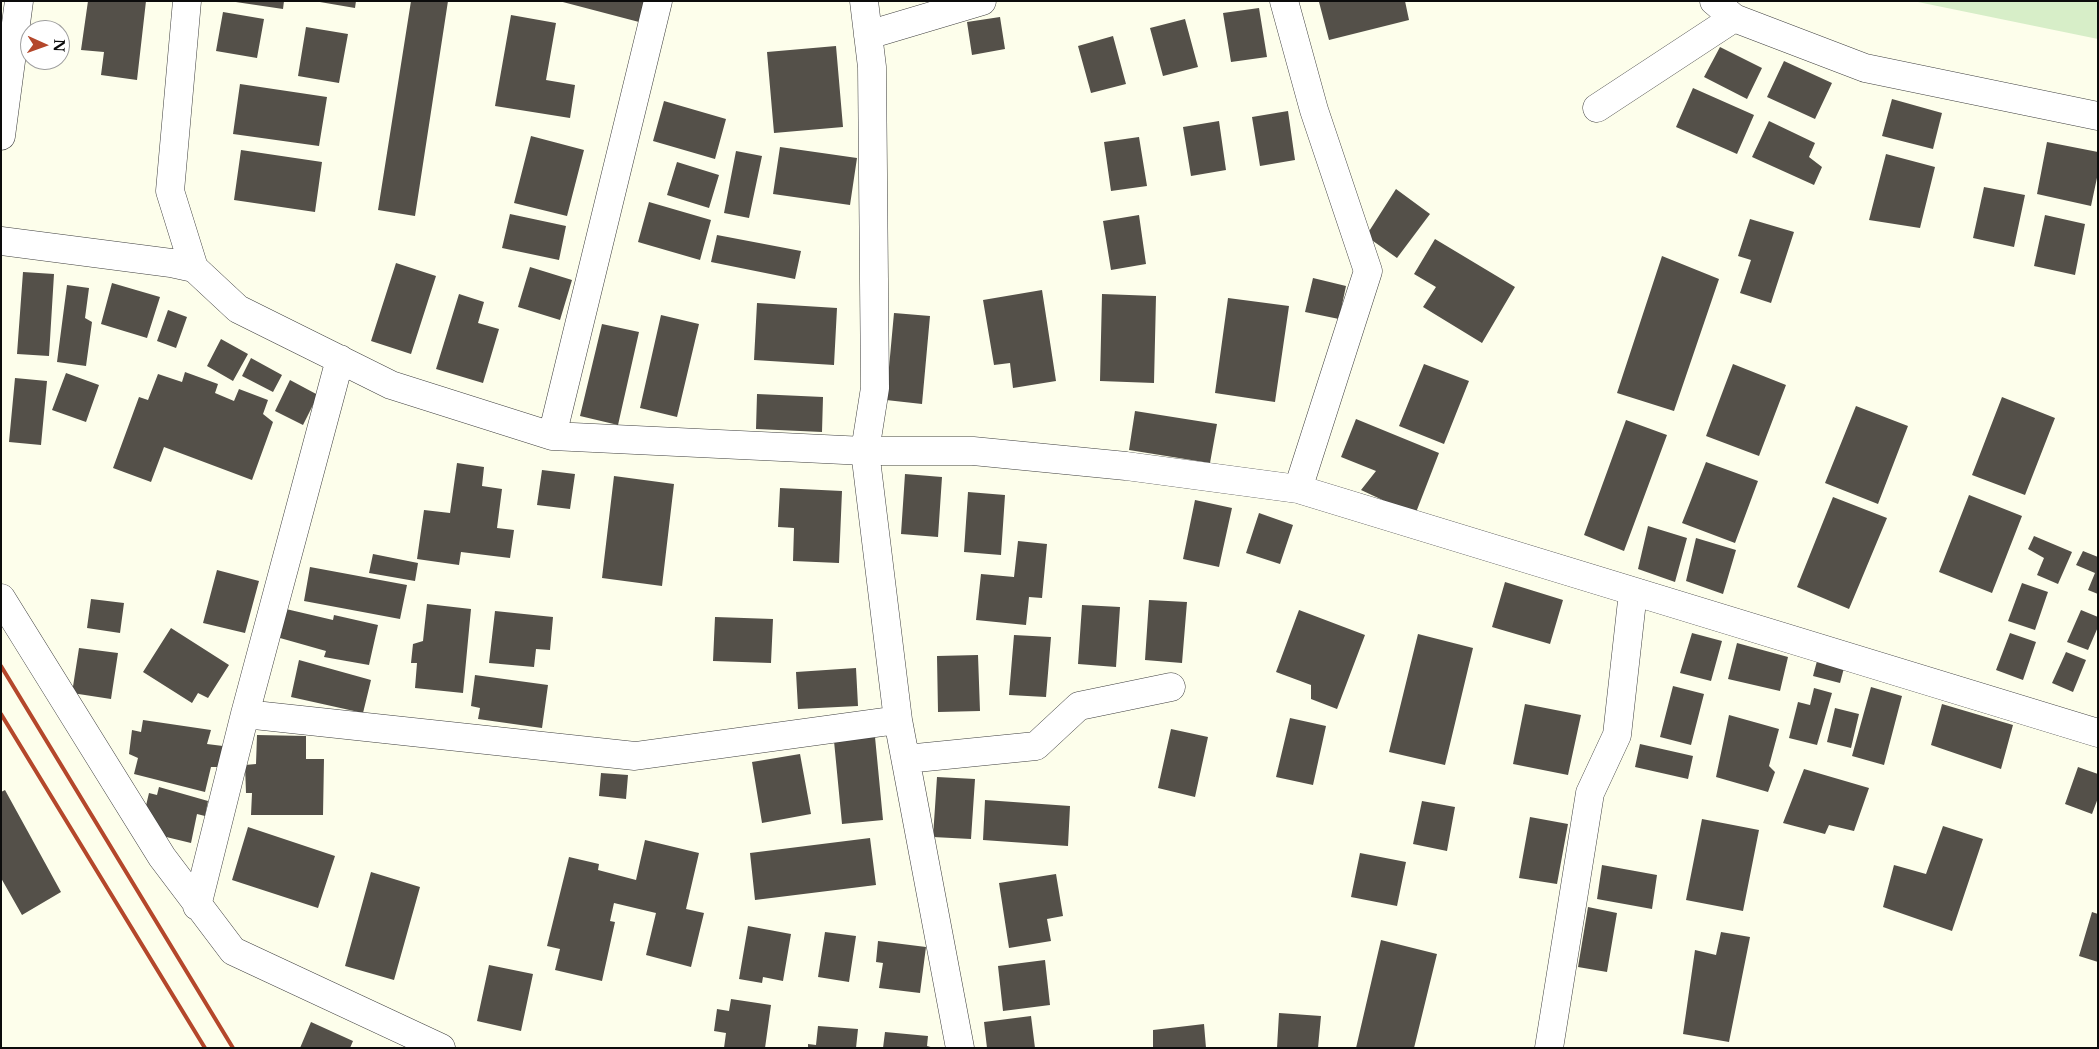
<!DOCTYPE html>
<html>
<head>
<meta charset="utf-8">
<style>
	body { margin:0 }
	#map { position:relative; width:2099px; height:1049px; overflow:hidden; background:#fdfeeb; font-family:"Libre Baskerville",serif }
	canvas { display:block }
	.frame { position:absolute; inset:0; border:2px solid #0c0c0c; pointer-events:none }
	.north { position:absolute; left:20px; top:20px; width:50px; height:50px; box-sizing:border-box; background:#fff; border:1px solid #9e9e9e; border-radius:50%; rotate:92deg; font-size:14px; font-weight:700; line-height:20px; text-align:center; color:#0c0c0c }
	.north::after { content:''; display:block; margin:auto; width:18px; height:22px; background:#b4472b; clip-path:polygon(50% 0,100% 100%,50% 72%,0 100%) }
</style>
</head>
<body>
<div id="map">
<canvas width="2099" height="1049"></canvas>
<div class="frame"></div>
<div class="north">N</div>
</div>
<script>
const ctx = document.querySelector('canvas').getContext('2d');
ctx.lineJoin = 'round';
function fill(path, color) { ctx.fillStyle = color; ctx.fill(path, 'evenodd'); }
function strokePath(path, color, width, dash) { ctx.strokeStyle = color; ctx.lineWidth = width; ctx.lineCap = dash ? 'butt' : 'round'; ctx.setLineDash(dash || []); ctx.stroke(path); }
fill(new Path2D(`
	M1913,1H2098V39Z`), '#d7eec8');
fill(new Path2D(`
	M88,1H146L137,80L101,75L104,52L81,50Z
	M229,1H284L283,9Z
	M314,1H356L355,8Z
	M411,1H448L415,216L378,210Z
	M559,1H644L639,22Z
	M1323,1H1405L1409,20L1329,40L1319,2Z
	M1259,8L1267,57L1231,62L1223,13Z
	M223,12L264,19L257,58L216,51Z
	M511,15L556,23L546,80L575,85L570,118L495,106Z
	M1000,17L1005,49L972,55L967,22Z
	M1185,19L1198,67L1163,76L1150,28Z
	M306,27L348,34L339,83L298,76Z
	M1113,36L1126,84L1091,93L1078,46Z
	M836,46L843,127L774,133L767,52Z
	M1720,47L1762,68L1747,99L1704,77Z
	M1784,61L1832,83L1815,119L1767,97Z
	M240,84L327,97L319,146L233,134Z
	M1693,88L1754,115L1737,154L1676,127Z
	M1892,99L1942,113L1933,149L1882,136Z
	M664,101L726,119L715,159L653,141Z
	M1288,111L1295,160L1260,166L1252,117Z
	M1219,121L1226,170L1191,176L1183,127Z
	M1769,121L1815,143L1809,157L1822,167L1814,185L1752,157Z
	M531,136L584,150L567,216L514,203Z
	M1139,137L1147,186L1111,191L1104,142Z
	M2047,142L2098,152V173L2091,206L2037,194Z
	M780,147L857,158L850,205L773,194Z
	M241,150L322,162L315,212L234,200Z
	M736,151L762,156L749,218L724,213Z
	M1886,154L1935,167L1920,228L1869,220Z
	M677,162L719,175L709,208L667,195Z
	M1984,187L2025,195L2014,247L1973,238Z
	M1396,189L1430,214L1397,258L1366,236Z
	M649,202L711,220L700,260L638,242Z
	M510,214L566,226L559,260L502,248Z
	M1139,215L1146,264L1111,270L1103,221Z
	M2045,215L2085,224L2075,275L2034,266Z
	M1750,219L1794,232L1771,303L1740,293L1751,260L1738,256Z
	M717,235L801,251L795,279L711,262Z
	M1435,239L1515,287L1482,343L1423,307L1436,287L1414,274Z
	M1662,256L1719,279L1674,411L1617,393Z
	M396,263L436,276L411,354L371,341Z
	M530,267L572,280L560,320L518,307Z
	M23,272L54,274L49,356L17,354Z
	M1313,278L1346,286L1339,319L1305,312Z
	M112,283L160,297L147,338L101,324Z
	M67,285L89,288L85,318L92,322L86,366L57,362Z
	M1042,290L1056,381L1013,388L1010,363L994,365L983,300Z
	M459,294L484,302L478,323L499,329L483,383L436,369Z
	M1102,294L1156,296L1154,383L1100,381Z
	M1228,298L1289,306L1275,402L1215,393Z
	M757,303L837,308L834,365L754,360Z
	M168,310L187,317L176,348L157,341Z
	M894,313L930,316L922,404L886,400Z
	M661,315L699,324L677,417L640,408Z
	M602,324L639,332L618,425L580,416Z
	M221,339L248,354L233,381L207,366Z
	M251,358L282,375L273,392L242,376Z
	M1424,364L1469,381L1444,444L1399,426Z
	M1733,364L1786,385L1759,456L1706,436Z
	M185,372L218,384L215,393L234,401L239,389L268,400L263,414L273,422L252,480L164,447L151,482L113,468L139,397L148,400L158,374L182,382Z
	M66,373L99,385L86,422L52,410Z
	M15,378L47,381L41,445L9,442Z
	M290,380L318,395L303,425L275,411Z
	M757,394L823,397L822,432L756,429Z
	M2002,397L2055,418L2025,495L1972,475Z
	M1856,406L1908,426L1878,504L1825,483Z
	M1135,411L1217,424L1210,463L1129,450Z
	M1356,419L1439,453L1415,515L1361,490L1376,471L1341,457Z
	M1626,420L1667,435L1624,551L1584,535Z
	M1706,462L1758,481L1735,543L1682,523Z
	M457,463L484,467L482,486L502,489L497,528L514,530L510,558L461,552L459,565L417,559L424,510L450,513Z
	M542,470L575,474L570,509L537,505Z
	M905,474L942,477L938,537L901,534Z
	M614,476L674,484L662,586L602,578Z
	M780,488L842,491L839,563L793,561L794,528L778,527Z
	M968,492L1005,495L1001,555L964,552Z
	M1969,495L2022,516L1992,593L1939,572Z
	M1833,497L1887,518L1849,609L1797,587Z
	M1195,500L1232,508L1219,567L1183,559Z
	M1259,513L1293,525L1280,564L1246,553Z
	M1648,526L1687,538L1675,582L1638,569Z
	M2034,536L2072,552L2058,584L2037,575L2044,558L2028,549Z
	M1696,538L1736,550L1723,594L1686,581Z
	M1018,541L1047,544L1042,598L1029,597L1026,625L976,620L981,574L1014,577Z
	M2083,551L2098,557V594L2088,590L2095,573L2076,565Z
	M373,554L418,563L415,581L369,573Z
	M310,567L407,585L400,619L304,601Z
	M217,570L259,581L245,633L203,623Z
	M1505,582L1563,600L1550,644L1492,627Z
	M2022,583L2048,592L2035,630L2008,621Z
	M91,599L124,603L120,633L87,628Z
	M1149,600L1187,602L1182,663L1145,660Z
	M427,604L471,609L463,693L415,688L417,663H411L413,644L423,641Z
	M1082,605L1120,607L1116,667L1078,664Z
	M286,609L333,620L334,615L378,625L369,665L324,657L326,651L280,638Z
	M1299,610L1365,635L1337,709L1311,699V685L1276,672Z
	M2081,610L2098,617V627L2088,650L2067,642Z
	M495,611L553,617L550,650L536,649L534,667L489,663Z
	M715,617L773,619L771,663L713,661Z
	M171,628L229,665L208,698L198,693L192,703L143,672Z
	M1692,633L1722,641L1711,681L1680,673Z
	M2010,633L2036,642L2023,680L1996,670Z
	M1418,634L1473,648L1445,765L1389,752Z
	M1014,635L1051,637L1046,697L1009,695Z
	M1737,643L1788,657L1780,691L1728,679Z
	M79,648L118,653L111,699L72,693Z
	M2066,652L2086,660L2073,692L2052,683Z
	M978,655L980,711L938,712L937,656Z
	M299,660L371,680L363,713L291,697Z
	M1817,661L1844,668L1840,683L1813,676Z
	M856,668L858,706L798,709L796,672Z
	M475,675L548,685L542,728L478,719L480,708L471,706Z
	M1673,686L1704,694L1691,745L1660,737Z
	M1871,687L1902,696L1884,765L1852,756Z
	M1814,688L1832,693L1817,745L1789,738L1798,702L1810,705Z
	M1525,704L1581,715L1568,775L1513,764Z
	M1942,704L2013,725L2001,769L1931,745Z
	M1835,708L1859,714L1851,748L1827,742Z
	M1729,715L1779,729L1769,766L1775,772L1768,792L1716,777Z
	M1290,718L1326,726L1313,785L1276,777Z
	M143,720L211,730L207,744L223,746L218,767H211L205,792L134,774L138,758L129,754L132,730L141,732Z
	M1171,729L1208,737L1195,797L1158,788Z
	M257,735L306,736V759H324L323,815H251L252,793H246L245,765L256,764Z
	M875,737L883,820L842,824L834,741Z
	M1640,744L1693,756L1688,779L1635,767Z
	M800,754L811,814L762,823L752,762Z
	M2078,767L2098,774V798L2092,814L2065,804Z
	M1804,769L1869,788L1854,831L1829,825L1825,834L1783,823Z
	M601,773L628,775L626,799L599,796Z
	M937,777L975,779L971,839L933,837Z
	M159,787L208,801L205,816L197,814L191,843L158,835L144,814L149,793L157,795Z
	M5,790L61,892L22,915L1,878V792Z
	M985,800L1070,806L1068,846L983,840Z
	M1422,801L1455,807L1447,851L1413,844Z
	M1530,817L1568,824L1557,884L1519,878Z
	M1702,819L1759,830L1743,911L1686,900Z
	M1943,826L1983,839L1952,931L1883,907L1894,865L1926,874Z
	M248,827L335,856L318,908L232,880Z
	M870,838L876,885L755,900L750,853Z
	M645,840L699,853L686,909L704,913L691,967L646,955L656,913L614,903L610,921L615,922L602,981L555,970L560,949L547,946L569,857L599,864L598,870L636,880Z
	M1360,853L1406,862L1397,906L1351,897Z
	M1602,865L1657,875L1652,909L1597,899Z
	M371,872L420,887L394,980L345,966Z
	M1056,874L1063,916L1047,919L1051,941L1009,948L999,883Z
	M1588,907L1617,913L1607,972L1578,967Z
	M2092,912L2098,914V962L2079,956Z
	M748,926L791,934L783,981L763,977L762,983L739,979Z
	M825,932L856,936L849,982L818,977Z
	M1721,932L1750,937L1729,1042L1683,1034L1695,950L1716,955Z
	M1381,940L1437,954L1414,1048H1356Z
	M878,941L926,947L920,993L879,988L883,963L876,962Z
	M1045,960L1050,1005L1003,1011L998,966Z
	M489,965L533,974L521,1031L477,1021Z
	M731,999L771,1005L765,1048H724L726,1033L714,1031L717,1009L729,1011Z
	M1279,1013L1321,1016L1318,1048H1277Z
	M1031,1016L1035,1048H987L984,1022Z
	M311,1022L353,1041L350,1048H300Z
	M1204,1024L1206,1048H1153V1030Z
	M818,1026L858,1029L856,1048H808V1044L816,1045Z
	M885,1032L928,1036L927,1046L934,1048H883Z`), '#545049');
const minor = new Path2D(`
	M187,1L170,191L194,268L238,309L391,385L552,436L865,451H973L1126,466L1298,489L2098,733
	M864,1L872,67L875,388L865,451L898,720L960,1048
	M1284,1L1314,110L1368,271L1298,489
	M1714,1L1734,18L1865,68L2098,116
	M868,35L982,1
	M1597,108L1734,18
	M1,241L171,263L194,268
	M552,436L658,1
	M1,598L162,857L233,951L441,1048
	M245,714L635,756L898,720
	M906,759L1036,746L1079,706L1171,687
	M197,906L245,714L340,359
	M1549,1048L1590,793L1617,735L1633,592`);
const tertiary = new Path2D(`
	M1,136L19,1`);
strokePath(minor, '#3f3f3f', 29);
strokePath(tertiary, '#3f3f3f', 29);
strokePath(minor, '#fff', 28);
strokePath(tertiary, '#fff', 28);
strokePath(new Path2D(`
	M1,666L233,1048
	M1,714L205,1048`), '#b4472b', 4);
</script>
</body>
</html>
